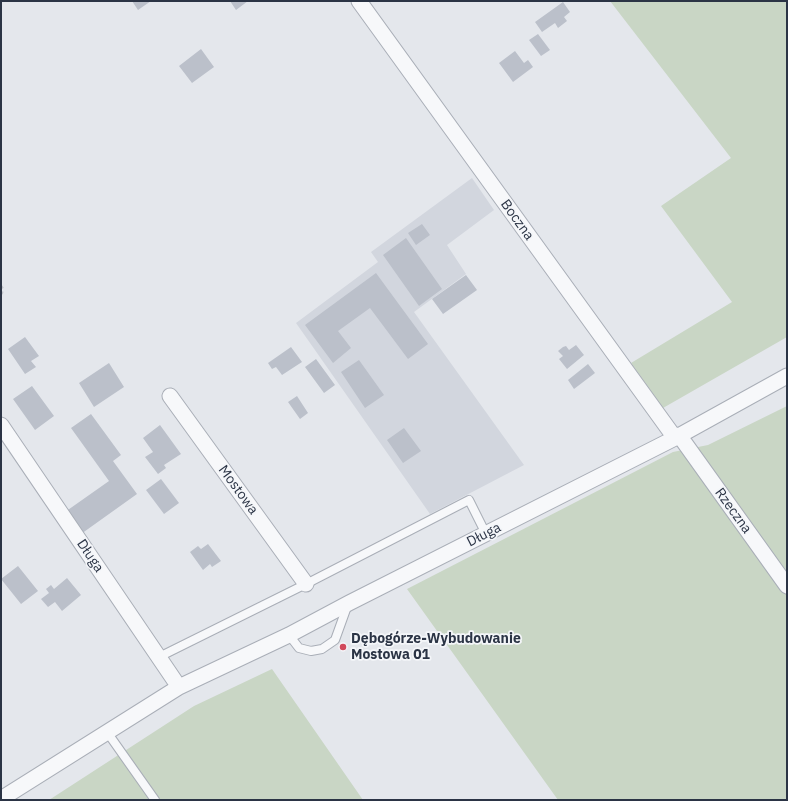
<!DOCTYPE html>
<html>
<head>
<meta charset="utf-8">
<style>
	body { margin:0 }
	#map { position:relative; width:788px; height:801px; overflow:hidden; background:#e4e7ec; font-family:"IBM Plex Sans",sans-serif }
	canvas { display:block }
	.frame { position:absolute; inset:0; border:2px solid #2b3445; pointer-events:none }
</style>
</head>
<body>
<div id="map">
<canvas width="788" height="801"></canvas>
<div class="frame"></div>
</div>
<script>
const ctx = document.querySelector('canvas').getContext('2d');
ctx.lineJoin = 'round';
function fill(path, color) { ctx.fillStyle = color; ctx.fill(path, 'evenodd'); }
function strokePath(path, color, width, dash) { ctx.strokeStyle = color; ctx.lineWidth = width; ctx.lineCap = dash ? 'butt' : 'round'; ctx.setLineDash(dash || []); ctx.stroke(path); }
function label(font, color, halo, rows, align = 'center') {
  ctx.font = font + ' "IBM Plex Sans",sans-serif'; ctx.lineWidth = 3.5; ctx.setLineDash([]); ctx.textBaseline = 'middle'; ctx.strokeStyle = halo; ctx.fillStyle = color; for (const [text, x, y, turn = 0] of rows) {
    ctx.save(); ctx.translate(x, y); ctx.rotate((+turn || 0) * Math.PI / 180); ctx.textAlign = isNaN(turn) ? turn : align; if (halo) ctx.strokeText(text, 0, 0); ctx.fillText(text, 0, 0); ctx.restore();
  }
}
fill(new Path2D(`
	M472,178L494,210L447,245L466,274L414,312L524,465L430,514L296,323L378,262L371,252Z`), '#d2d6de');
fill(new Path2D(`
	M610,1H787V337L663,408L631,363L732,302L661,206L731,158Z
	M787,406V800H558L407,589L673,452L708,445Z
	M272,669L363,800H49L194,706Z`), '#c9d6c5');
fill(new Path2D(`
	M132,1H151L138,10Z
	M230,1H248L236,10Z
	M563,2L570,12L564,17L567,21L558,28L555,23L542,32L535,22Z
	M538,34L550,50L541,56L529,40Z
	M201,49L214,67L192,83L179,66Z
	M515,51L524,63L528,60L533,67L513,82L499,63Z
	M422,224L430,235L416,245L408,233Z
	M406,238L442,289L419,306L383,255Z
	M376,273L428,344L408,359L370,308L338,331L351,348L333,363L305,325Z
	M466,275L477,290L443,314L432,299Z
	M25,337L39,356L31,361L36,367L25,374L8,349Z
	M576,345L584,355L567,369L559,359L563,356L558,351L563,347L566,346L569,350Z
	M291,347L302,362L282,375L276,367L272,369L268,363Z
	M316,359L335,385L324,393L305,367Z
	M359,360L384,395L365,408L341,372Z
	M109,363L124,387L94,407L79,383Z
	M588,364L595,373L574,389L568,380Z
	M32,386L54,416L35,430L13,399Z
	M297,396L308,413L300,419L288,402Z
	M91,414L121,455L113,461L137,494L81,534L65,512L109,481L71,428Z
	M160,425L181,454L164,465L166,468L158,474L145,457L153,452L143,438Z
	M404,428L421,451L403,463L387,440Z
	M161,479L179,503L164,514L146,490Z
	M208,544L221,561L212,567L210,564L203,570L190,552L198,546L201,549Z
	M18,566L38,591L21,604L1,579Z
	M67,578L81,595L62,611L55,602L48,607L41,599L49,593L46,589L51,585L54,589Z`), '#bbc0ca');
const service = new Path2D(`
	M289,635L299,648L311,651L322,649L335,640L348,604
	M159,657L306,584L469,500L486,534
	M107,732L155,800`);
const minor = new Path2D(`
	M359,1L675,438
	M170,396L306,584
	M1,425L179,687
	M679,435L787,586
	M1,799L179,687L289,635L349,603L675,438L787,376`);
strokePath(service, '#a9aeb7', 10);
strokePath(minor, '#a9aeb7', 17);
strokePath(new Path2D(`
	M1,286L3,289L1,296`), '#c2c5cb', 2.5, [3, 3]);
strokePath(service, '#f7f8fa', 8);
strokePath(minor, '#f7f8fa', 15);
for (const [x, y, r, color] of [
	[343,647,4,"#d1495b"]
]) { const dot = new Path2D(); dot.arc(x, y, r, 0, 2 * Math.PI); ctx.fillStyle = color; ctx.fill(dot); strokePath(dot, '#f4f6f9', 1.5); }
label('14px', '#2b3445', '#f4f6f9', [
	["Boczna",517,220,54],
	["Mostowa",238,490,54],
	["Rzeczna",733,511,54],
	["Długa",484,535,-27],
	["Długa",90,556,56]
]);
label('bold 14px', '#2b3445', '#f4f6f9', [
	["Dębogórze-Wybudowanie",351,639],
	["Mostowa 01",351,655]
], 'left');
</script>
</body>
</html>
